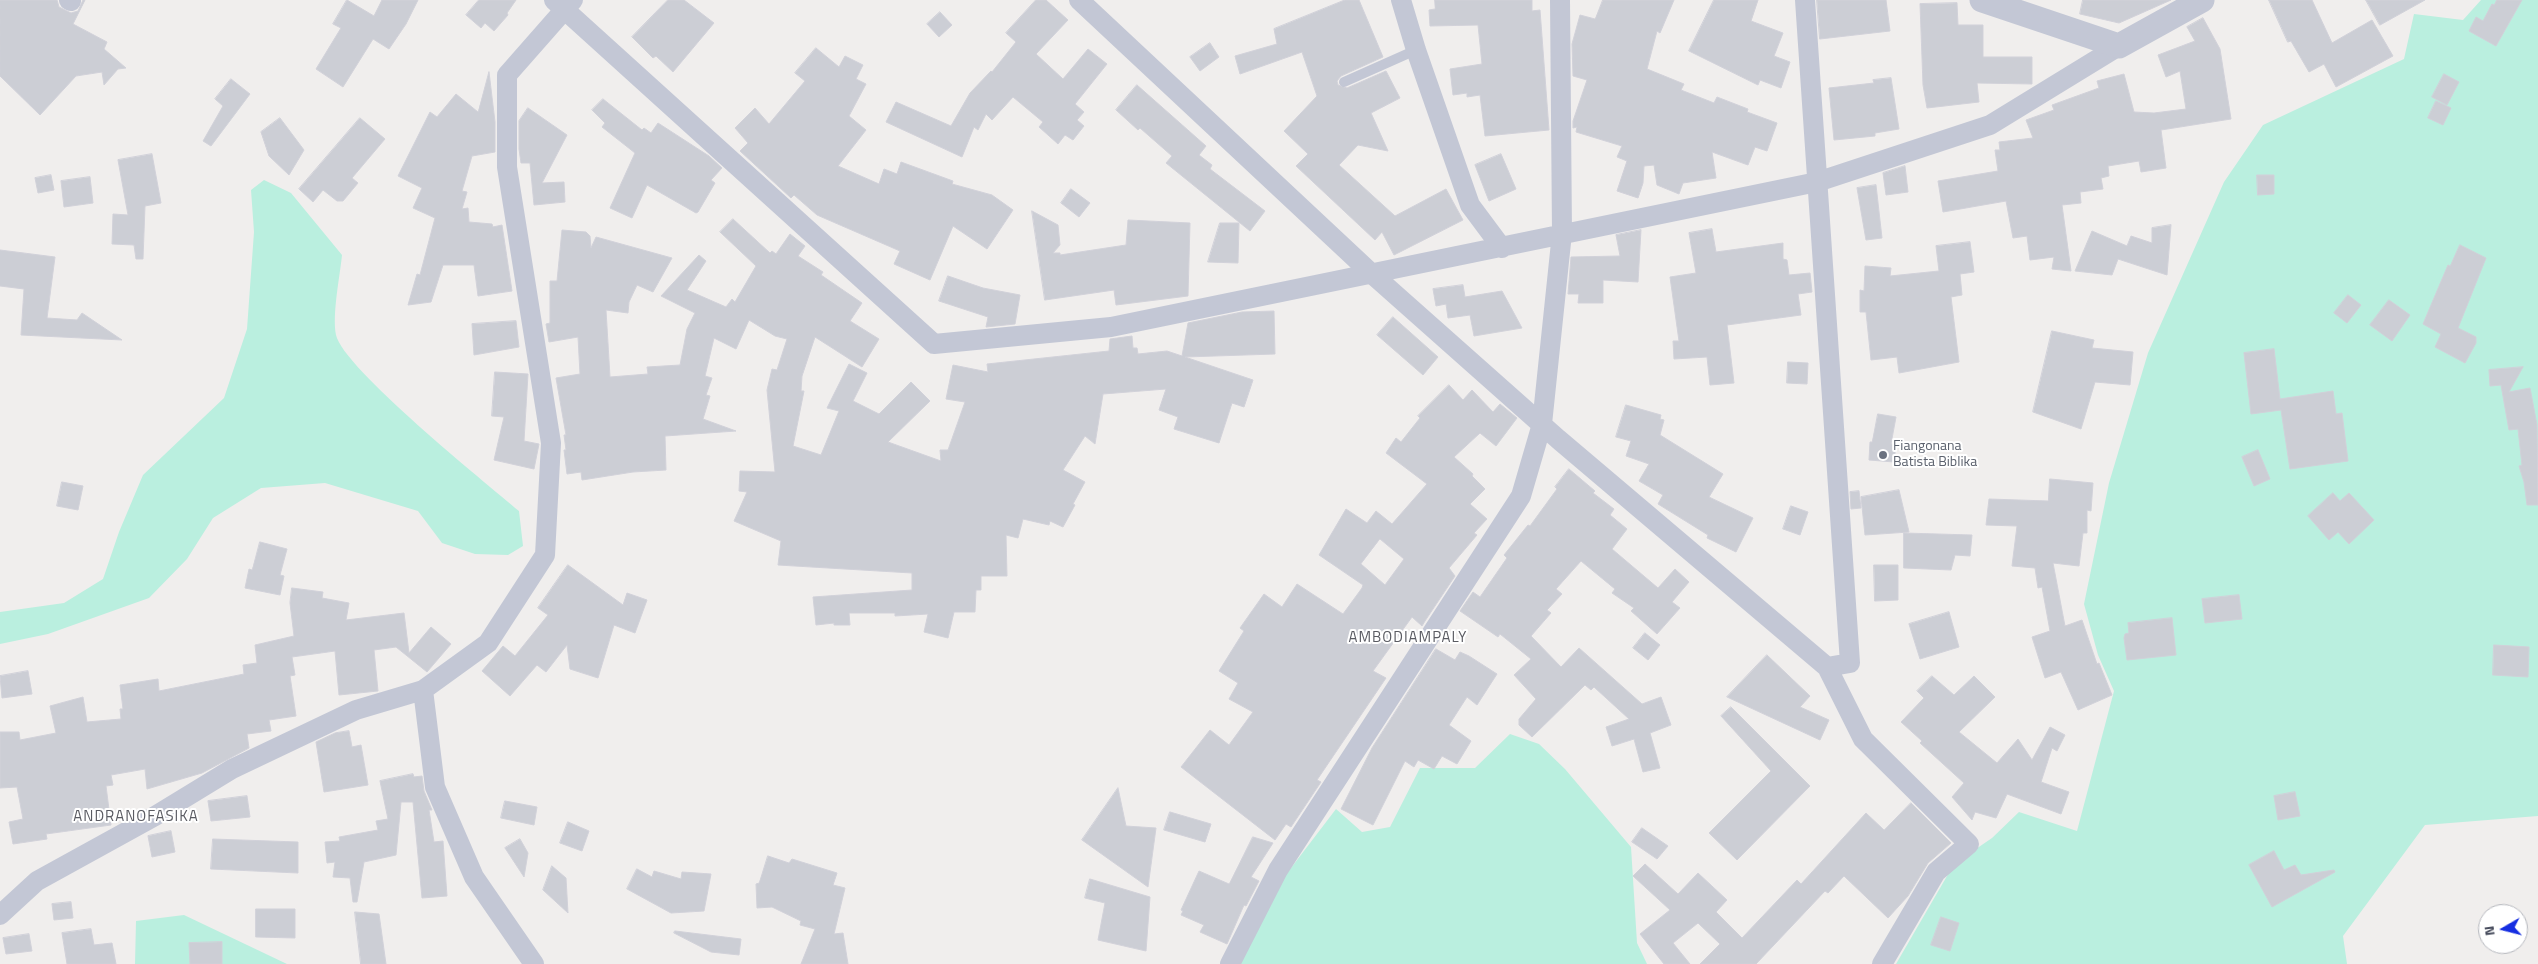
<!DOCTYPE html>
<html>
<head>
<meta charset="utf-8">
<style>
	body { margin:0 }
	#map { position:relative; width:2538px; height:964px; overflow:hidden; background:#f0eeed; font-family:"Titillium Web",sans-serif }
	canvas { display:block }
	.north { position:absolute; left:2478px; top:904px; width:50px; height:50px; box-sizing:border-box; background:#fff; border:1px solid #b5b7bd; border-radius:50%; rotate:262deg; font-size:14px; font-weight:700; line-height:20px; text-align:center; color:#454a5b }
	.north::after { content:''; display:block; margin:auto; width:18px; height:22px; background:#162ee1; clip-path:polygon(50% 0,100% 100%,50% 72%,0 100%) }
</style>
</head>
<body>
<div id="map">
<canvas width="2538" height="964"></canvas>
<div class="north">N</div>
</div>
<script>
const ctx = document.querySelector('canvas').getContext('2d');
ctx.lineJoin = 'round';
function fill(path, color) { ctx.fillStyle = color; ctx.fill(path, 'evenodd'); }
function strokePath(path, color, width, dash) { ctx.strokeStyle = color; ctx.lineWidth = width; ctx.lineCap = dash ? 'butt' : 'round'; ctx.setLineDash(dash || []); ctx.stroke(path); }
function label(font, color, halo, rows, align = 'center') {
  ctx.font = font + ' "Titillium Web",sans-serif'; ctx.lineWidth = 4; ctx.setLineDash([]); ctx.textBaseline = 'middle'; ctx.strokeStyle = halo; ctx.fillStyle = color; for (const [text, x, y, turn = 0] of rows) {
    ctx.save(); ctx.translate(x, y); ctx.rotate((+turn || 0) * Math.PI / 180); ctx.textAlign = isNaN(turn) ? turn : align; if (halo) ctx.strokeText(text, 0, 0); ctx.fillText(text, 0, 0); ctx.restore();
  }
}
fill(new Path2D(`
	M2481,0H2538V816L2425,825L2343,936L2347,964H1896L1954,864L1992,838L2019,812L2077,831L2114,691L2098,655L2084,604L2109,483L2148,353L2224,182L2263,125L2404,59L2414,14L2463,20Z
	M264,180L291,193L342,255C340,276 332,314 336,335C343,368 486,483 519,511L523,546L508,555L475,554L442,543L418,511L325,483L261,488L213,518L187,559L149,598L48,634L0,644V612L64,603L103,579L119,532L143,475L224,398L247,329L254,232L251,190Z
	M1510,734L1539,744L1565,769L1631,847L1637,943L1647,964H1238L1278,885L1336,809L1362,832L1390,827L1420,768H1475Z
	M184,915L287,964H135L136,921Z`), '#baefdf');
const building = new Path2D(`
	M0,0H57L59,7L71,13L78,11L83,0H85L73,24L107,42L104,49L126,68L118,69L104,85L102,72L76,76L40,115L0,76Z
	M347,0L374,16L382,0H418L406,24L389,49L373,39L343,87L316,69L341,28L333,24Z
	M479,0H516L507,13L508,15L494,31L485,23L481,28L466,15Z
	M668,0H684L714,23L673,72L656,56L653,58L632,37Z
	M1036,0H1046L1068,20L1036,54L1063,79L1088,49L1107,64L1075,104L1084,112L1077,120L1084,126L1073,140L1065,135L1058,144L1039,127L1043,122L1013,97L992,120L986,114L978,130L974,127L962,157L886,122L896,102L951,126L970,93L991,71L992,72L1016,42L1006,33Z
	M1345,0H1359L1383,57L1341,76L1337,81L1338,85L1347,88L1386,71L1400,98L1371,113L1388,151L1358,145L1339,165L1395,216L1446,189L1463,220L1394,255L1382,232L1375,240L1296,166L1308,154L1284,131L1317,96L1302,52L1240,74L1235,56L1277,44L1274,29Z
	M1435,0H1532V11L1540,10L1549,130L1485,136L1480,95L1467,97V93L1453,95L1450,69L1482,64L1478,25L1430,26L1429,10L1435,9Z
	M1603,0H1674L1660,33L1657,31L1647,69L1684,84L1681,90L1714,103L1717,97L1748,109L1747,112L1777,123L1767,151L1755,147L1748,165L1712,152L1716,178L1683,183L1679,194L1657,185L1654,165L1644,166L1643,183L1638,198L1617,191L1627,161L1617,157L1622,146L1576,132L1577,127L1573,128V121L1587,80L1573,76L1572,44L1580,15L1595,19Z
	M1714,0H1758L1751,21L1783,33L1774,56L1790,62L1781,88L1760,80L1758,85L1689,51Z
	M1817,0H1886L1890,31L1820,39Z
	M2083,0H2171L2119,23L2080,14Z
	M2269,0H2312L2332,43L2372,20L2393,56L2336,87L2324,64L2309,72L2291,41L2288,42Z
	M2366,0H2425L2380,25Z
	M2497,0H2522L2496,46L2469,31L2476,17L2483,21L2492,4L2494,5Z
	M1957,3L1958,25H1983V57H2032V84L1977,83L1979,102L1927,108L1923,85L1920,4Z
	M940,12L952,25L939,37L927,24Z
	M2203,18L2220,49L2231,119L2161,130L2166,168L2141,172L2139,161L2108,166L2109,176L2101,178L2103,189L2080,192L2081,203L2062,205L2071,271L2052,269L2054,257L2030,260L2027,236L2013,238L2006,201L1943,212L1938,181L1998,171L1995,150H2000L1999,142L2033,138L2026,120L2054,110L2052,105L2099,88L2097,81L2124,74L2134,112L2154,113L2186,109L2180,71L2166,77L2158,55L2195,41L2187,27Z
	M1210,43L1219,57L1200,71L1190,57Z
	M816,48L839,67L845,56L863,65L856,79L866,84L849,116L866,130L838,166L879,184L884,169L897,174L901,162L953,181L952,184L992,195L1013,210L987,249L953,226L930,280L894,264L900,251L817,215L794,195L791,198L740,151L748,143L735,128L755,108L769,124L805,81L795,73Z
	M489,72L495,122V152L472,156L462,191L467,192L462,209L468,208L469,222L492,224L493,227L502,225L512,291L478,296L474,265H443L431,302L408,305L417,274L420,275L435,218L413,208L422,188L398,176L430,112L437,117L456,94L478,112Z
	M2444,74L2459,82L2447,105L2432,97Z
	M1891,78L1899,129L1875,133V136L1834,140L1829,88L1874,83L1873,80Z
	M231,79L250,94L211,146L203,141L223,106L215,99Z
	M1137,85L1206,146L1199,155L1212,165L1210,169L1265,211L1250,231L1166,163L1172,156L1140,128L1138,130L1116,110Z
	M603,99L642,130L644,128L651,133L658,123L709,156L722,168L711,180L715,183L698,212L696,213L647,185L632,218L610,208L635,153L602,127L605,123L592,110Z
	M2436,101L2451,108L2443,125L2428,118Z
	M528,108L567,135L542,183L564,182L565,202L534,205L530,163H521L519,149V121Z
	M280,118L304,150L289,175L269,156L261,132Z
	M360,118L385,139L352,178L358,183L343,201H337L323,190L313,202L299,189Z
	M152,154L161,203L145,206L143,259H136L134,245L112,244L113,214L128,215L118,160Z
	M1501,154L1516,189L1489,201L1475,165Z
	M1905,166L1908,192L1886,195L1883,173Z
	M51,175L54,190L38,193L35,178Z
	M2257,175H2274V194L2258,195Z
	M90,177L93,203L64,207L61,181Z
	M1876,185L1882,238L1866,240L1857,188Z
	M1071,189L1090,203L1079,217L1061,203Z
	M1032,211L1058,225L1060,245L1053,253H1060V255L1126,245L1128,220L1190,223L1188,296L1116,305L1114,290L1045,300Z
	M733,219L770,253L772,251L776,254L790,234L805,246L798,256L823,272L821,275L862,303L850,321L879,339L862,367L815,337L802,376L801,391H804L793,446L821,455L839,411L827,408L849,364L867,373L853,401L879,414L911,382L930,401L888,442L941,461L940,450H948L965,402L946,399L953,365L988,372L987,364L1109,351L1110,339L1132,336L1133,348H1137L1138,354L1167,351L1182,356L1188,323L1242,312L1274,311L1275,354L1185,357L1253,380L1244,407L1232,403L1219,443L1174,429L1178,417L1159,410L1166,389L1103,394L1095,444L1085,436L1063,470L1085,482L1073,504L1075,505L1063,527L1050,521L1049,525L1023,519L1018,538L1006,535L1007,576H981V590H976L975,612H954L948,638L924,632L928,614L895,616V613H849L850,625H834V623L816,625L813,597L912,590V573L778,565L781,541L734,521L747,492L739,491L740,471L775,472L767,390L772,369L777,370L787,339L775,336L749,320L736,349L714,338L705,376L712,378L706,395L710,396L703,419L736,431L665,436L666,470L633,472L582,480L581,472L567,474L564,450H566L564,435H566L556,378L580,374L578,337L549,342L546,324L550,323V281H557L562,230L586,232L590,236L591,248L596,237L672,258L653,292L637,285L629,302L628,313L606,310L610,377L648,374L647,367L680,365L687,329L695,313L661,296L699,255L706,261L687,290L726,307L732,299L735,302L756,266L720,232Z
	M1220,223H1239L1238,263L1208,262Z
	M2171,225L2167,275L2118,259L2112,275L2075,271L2092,231L2127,246L2131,236L2152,243V228Z
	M1712,229L1716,252L1783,243V259L1787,260L1789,275L1810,273L1812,292L1798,294L1801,315L1727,325L1734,383L1710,385L1707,357L1674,359L1673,341H1679L1670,277L1696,273L1689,233Z
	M1641,230L1638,282L1603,280V303H1578L1579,294H1568L1571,257L1620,256L1616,235Z
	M1970,242L1974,272L1960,274L1962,295L1951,297L1959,362L1899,373L1897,357L1871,360L1866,312H1860V290L1864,291L1865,266L1891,268L1890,276L1939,271L1936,246Z
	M2460,245L2486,258L2458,328L2476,337V343L2465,363L2435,347L2441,334L2423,324L2448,265L2450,266Z
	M0,250L55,257L47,318L77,320L82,313L122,340L21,335L24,289L0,286Z
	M948,276L983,288L1020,295L1015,324L986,327L988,317L939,301Z
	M1463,285L1465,297L1502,291L1522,328L1474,336L1470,315L1448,318L1446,304L1436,306L1433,289Z
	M2348,295L2361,305L2347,323L2334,313Z
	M2389,300L2410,315L2392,341L2370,325Z
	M1393,317L1438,357L1423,375L1377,335Z
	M516,321L519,347L474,355L472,324Z
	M2052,331L2094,340L2092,348L2133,352L2130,385L2095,382L2081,429L2033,412Z
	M2274,349L2280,399L2333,391L2336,414L2342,413L2348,461L2290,469L2281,410L2251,414L2244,353Z
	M1788,362L1808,363L1807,384L1787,383Z
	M2523,367L2509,392L2530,388L2537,425L2538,505H2527L2524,482L2519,466L2522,465L2518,429L2509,430L2501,385L2490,386L2489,370Z
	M495,372L528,374L524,441L539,444L534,469L494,460L504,417L492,416Z
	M1449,385L1463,400L1472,390L1493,412L1500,404L1517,418L1496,446L1480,433L1454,457L1473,474L1472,476L1485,489L1470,504L1487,519L1474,533L1477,535L1449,568L1455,576L1425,621L1422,626L1412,617L1373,671L1386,678L1317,780L1321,782L1291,827L1286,824L1275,840L1181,767L1210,730L1229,745L1253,712L1229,699L1238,683L1219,671L1244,631L1240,628L1264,594L1282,607L1297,584L1343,614L1362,588L1363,585L1319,555L1346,509L1367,523L1376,511L1392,524L1427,484L1386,453L1396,438L1401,442L1420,418L1418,416ZM1380,539L1404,559L1385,585L1361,564Z
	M1626,405L1661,415L1660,419L1664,420L1660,435L1723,474L1709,497L1753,518L1736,552L1707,538L1708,535L1658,504L1663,495L1639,481L1649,464L1626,456L1631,441L1616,437Z
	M1878,414L1896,417L1891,444H1896L1894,462L1869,460L1870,442H1872Z
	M2258,450L2270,479L2254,486L2242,457Z
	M1569,469L1595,491L1593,493L1614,509L1610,515L1627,529L1612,549L1658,588L1675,569L1689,582L1672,602L1680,608L1657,634L1631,611L1634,608L1612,593L1615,589L1581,561L1556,589L1562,594L1547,610L1551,613L1531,636L1561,667L1579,648L1642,704L1661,697L1671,725L1650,733L1660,768L1643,772L1634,739L1612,746L1606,727L1629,719L1594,687L1591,690L1585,685L1532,737L1519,725V719L1536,699L1514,675L1531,659L1500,634L1498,637L1460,611L1473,592L1480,597L1507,558L1504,555L1528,525L1530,526L1557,489L1555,487Z
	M2050,479L2093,483L2091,511L2087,510V533H2083L2079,566L2053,563L2065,626L2082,620L2097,664L2099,663L2112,695L2078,710L2061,672L2045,678L2032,637L2050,631L2042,587L2038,588L2035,568L2012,566L2017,526L1986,525L1989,499L2048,501Z
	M62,482L83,486L78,510L57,506Z
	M1899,490L1909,532L1865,535L1861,497Z
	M1859,491L1861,508L1851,509L1850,492Z
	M2333,493L2340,501L2349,493L2374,520L2349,544L2338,532L2329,540L2308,516Z
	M1791,506L1808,512L1800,535L1783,529Z
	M1904,533L1972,535L1970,556L1955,555L1951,570L1904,568Z
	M260,542L287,549L280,575L284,576L280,595L245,588L249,569L252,570Z
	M568,565L623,605L627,593L647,600L635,633L614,625L598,678L570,669L567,645L546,672L537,665L510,696L482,671L503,646L515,656L548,615L538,608Z
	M1874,565H1898V600L1875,601Z
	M292,588L323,592L322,598L349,603L346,620L404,613L409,653L431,627L451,644L427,672L396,647L374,650L378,691L339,695L335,651L292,657L295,675L290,676L296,716L269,720L271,731L247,734L249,748L202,773L147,789L145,769L111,775L113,785L106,786L111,825L46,834L47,839L13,844L9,822L23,819L17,787L0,788V732H19L20,740L56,733L50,706L83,697L87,722L121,719L120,709H123L120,685L158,679L159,691L244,674L243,665L257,663L255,645L294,636L290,603Z
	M2239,595L2242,619L2205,623L2202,599Z
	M1949,612L1959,647L1920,659L1909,624Z
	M2172,618L2176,655L2127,660L2124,638L2125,634L2129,633L2128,623Z
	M1645,633L1660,645L1648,660L1633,648Z
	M2494,645L2529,647L2528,677L2493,675Z
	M1436,649L1455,660L1460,652L1469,656L1497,674L1477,705L1467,697L1449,725L1471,741L1457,764L1442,756L1434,769L1418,760L1414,767L1405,761L1373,825L1341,809L1372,748Z
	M1767,655L1810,696L1800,707L1829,720L1820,740L1727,697Z
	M28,671L32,694L2,698L0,676Z
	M1932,676L1954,695L1974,676L1995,697L1959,732L1997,763L2018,739L2032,760L2050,727L2065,735L2057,751L2052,748L2041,782L2069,792L2061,814L2007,794L1996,818L1975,812L1972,820L1952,797L1964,783L1920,743L1922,741L1901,722L1924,698L1917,691Z
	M1731,707L1810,786L1737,860L1709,833L1771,771L1721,716Z
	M349,731L352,747L361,745L368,785L324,792L316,742L335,733Z
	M413,774L414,777L422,776L424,791L432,810H429L434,842L443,841L447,896L422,898L413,802H401L396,855L364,862L357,902H353L350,878L333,877L335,862L327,863L325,842L340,841L339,837L378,830L376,821L388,819L380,781Z
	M1118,788L1126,826L1156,828L1148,887L1082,840Z
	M2295,792L2300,816L2278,820L2274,796Z
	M247,796L250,817L211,821L208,801Z
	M505,801L537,807L534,825L501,818Z
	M1911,803L1951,843L1928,863L1908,896L1888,918L1844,876L1828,893L1825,891L1756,964H1700L1720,944L1698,923L1673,943L1690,964H1664L1640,934L1670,910L1633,876L1645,864L1678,894L1698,873L1727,900L1716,912L1742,938L1797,880L1801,884L1866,813L1884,830Z
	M1170,812L1211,824L1205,842L1164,830Z
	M568,822L589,831L582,851L560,843Z
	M1642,828L1668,846L1657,859L1632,842Z
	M171,831L175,852L152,857L148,836Z
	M1253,837L1273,843L1251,877L1259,881L1246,906L1244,905L1227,944L1200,932L1204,925L1181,915L1183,911L1181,910L1199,871L1229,884Z
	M213,839L298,842V873L211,869Z
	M520,839L528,853L524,877L505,848Z
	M2274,851L2284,870L2295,865L2301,875L2334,870L2335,872L2272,907L2249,865Z
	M768,856L789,863L792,859L837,873L833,885L845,888L834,934L843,933L848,964H801L815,929L800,925L801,921L772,907L757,908L756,884L759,883Z
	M552,866L566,878L568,913L543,890Z
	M637,869L652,877L654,871L681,879L682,872L711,874L704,911L671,913L627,889Z
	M1090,879L1150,897L1146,951L1098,940L1105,903L1085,898Z
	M71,902L73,918L54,920L52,904Z
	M256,909H295V938L256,937Z
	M355,912L379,914L386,964H361Z
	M1941,917L1959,923L1950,951L1931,945Z
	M91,929L94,945L112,943L116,964H67L62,933Z
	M675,931L741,939L739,955L711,952L674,933Z
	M29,934L32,951L6,954L3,938Z
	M222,942V964H190L189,943Z`);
fill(building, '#ccced5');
strokePath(building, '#d1d1d9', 1);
strokePath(new Path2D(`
	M1344,82L1416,50`), '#c3c7d5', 10);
strokePath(new Path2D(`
	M69,0L71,1
	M554,0L934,344L1111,327L1817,182L1990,125L2119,46
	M1079,0L1371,273L1558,439L1827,667L1850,663L1805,0
	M1401,0L1416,50L1470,205L1502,248
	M1827,667L1863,739L1969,844L1936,872L1882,964
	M423,690L435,787L474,877L534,964
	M0,915L37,881L155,816L232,769L356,710L423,690L488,643L545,555L551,443L507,167V75L573,0
	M1230,964L1278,870L1521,496L1542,424L1562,233L1560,0`), '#c3c7d5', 20);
strokePath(new Path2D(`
	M1982,0L2119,46L2202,0`), '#c3c7d5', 25);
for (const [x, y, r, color] of [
	[1883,455,5,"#6b7280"]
]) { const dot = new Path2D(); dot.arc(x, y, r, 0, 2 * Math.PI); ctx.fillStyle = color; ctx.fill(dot); strokePath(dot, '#fff', 2); }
label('14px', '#5b616d', '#fff', [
	["Fiangonana",1893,447],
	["Batista Biblika",1893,463]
], 'left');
ctx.letterSpacing = '1px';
label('15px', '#5a5b62', '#fff', [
	["AMBODIAMPALY",1408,638],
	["ANDRANOFASIKA",136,817]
]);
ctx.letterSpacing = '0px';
</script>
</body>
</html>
